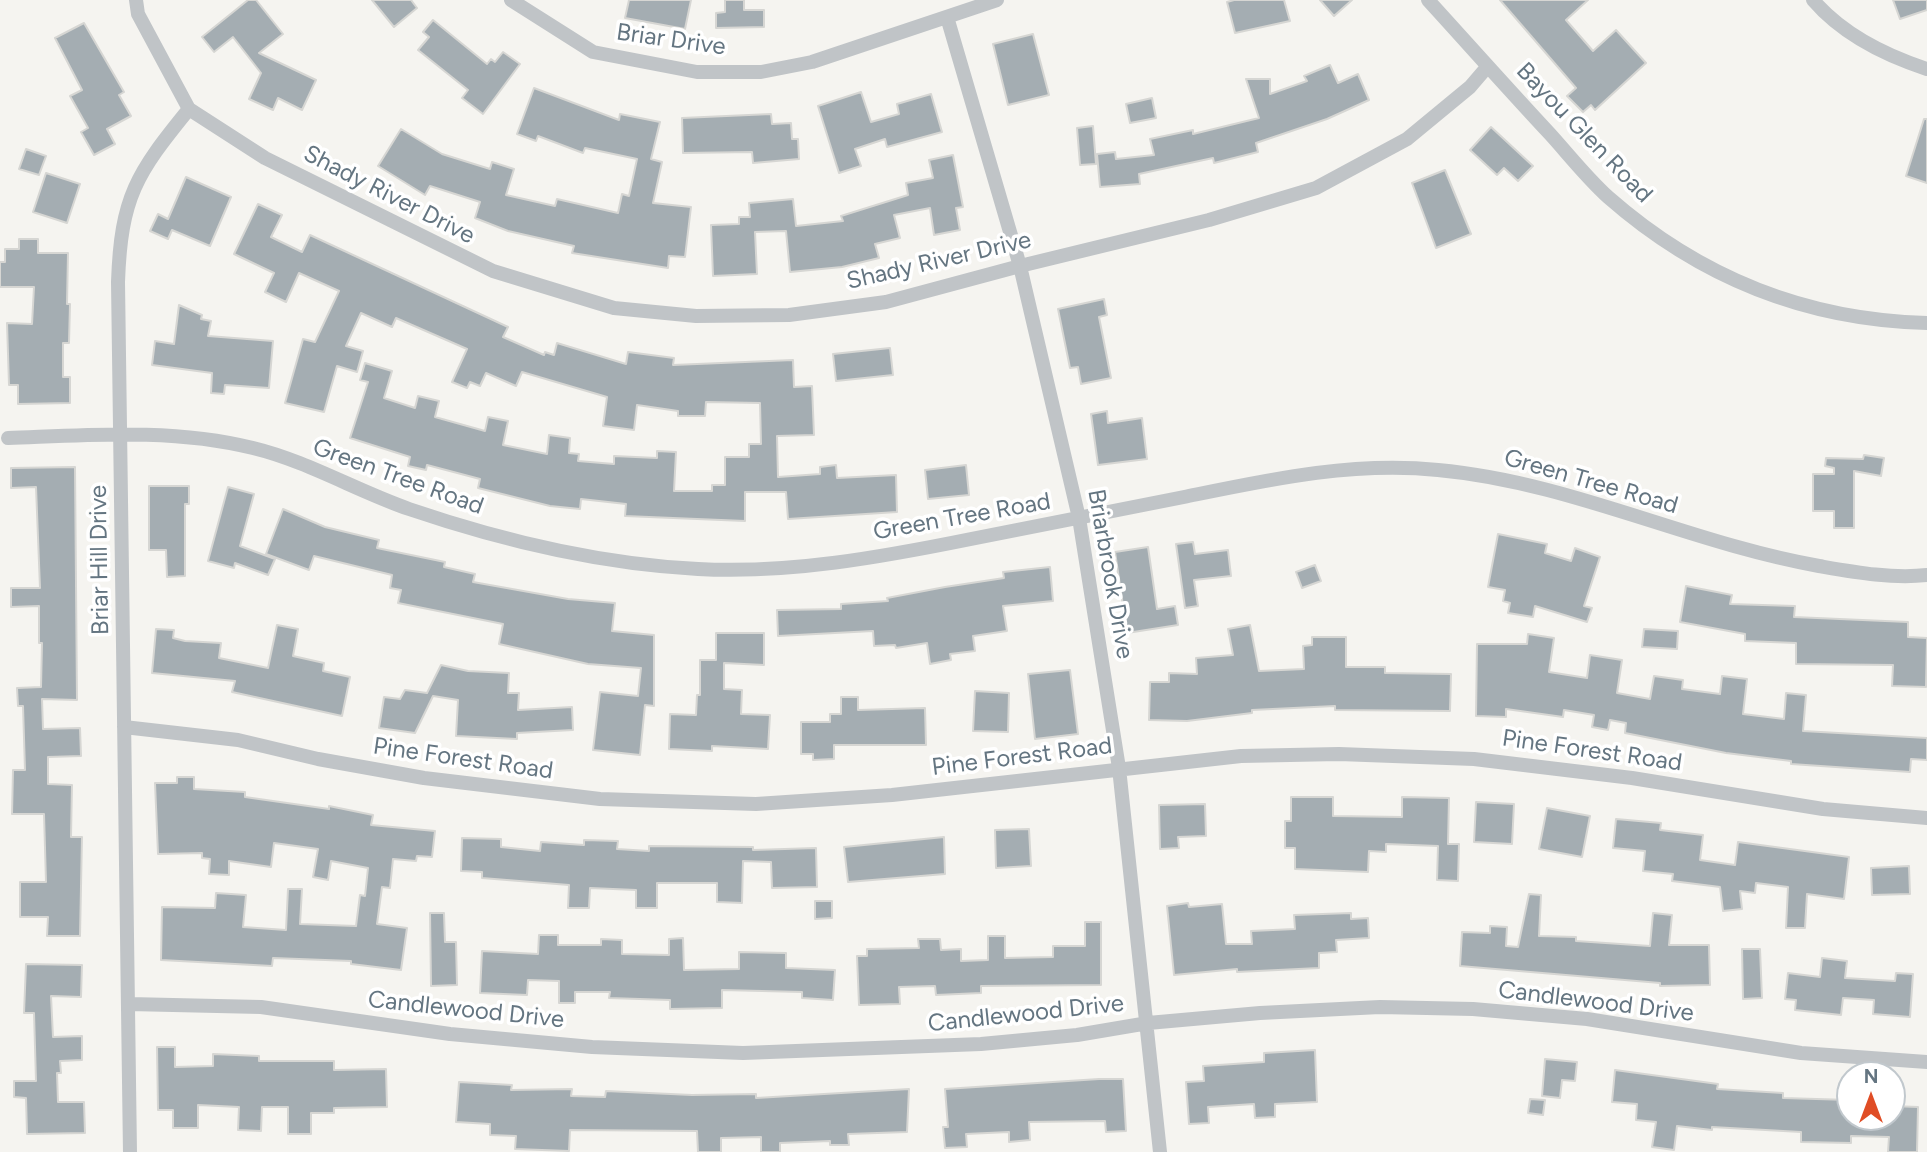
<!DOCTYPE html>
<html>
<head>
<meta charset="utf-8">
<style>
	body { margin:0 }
	#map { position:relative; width:1927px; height:1152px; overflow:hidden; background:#f5f4f0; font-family:Figtree,sans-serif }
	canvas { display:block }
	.north { position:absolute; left:1836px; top:1061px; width:70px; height:70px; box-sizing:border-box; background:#fff; border:2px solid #c1c8cd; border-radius:50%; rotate:0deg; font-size:19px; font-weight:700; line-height:28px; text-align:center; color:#647581 }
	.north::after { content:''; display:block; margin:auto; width:24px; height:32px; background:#e04d25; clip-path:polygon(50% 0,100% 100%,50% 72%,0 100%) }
</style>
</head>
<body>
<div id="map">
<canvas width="1927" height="1152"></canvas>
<div class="north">N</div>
</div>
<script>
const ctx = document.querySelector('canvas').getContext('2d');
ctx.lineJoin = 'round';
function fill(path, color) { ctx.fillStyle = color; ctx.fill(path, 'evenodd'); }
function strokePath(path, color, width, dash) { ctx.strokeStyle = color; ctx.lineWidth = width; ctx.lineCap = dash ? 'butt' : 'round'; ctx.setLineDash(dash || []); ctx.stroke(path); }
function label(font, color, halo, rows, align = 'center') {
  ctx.font = font + ' Figtree,sans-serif'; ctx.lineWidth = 7; ctx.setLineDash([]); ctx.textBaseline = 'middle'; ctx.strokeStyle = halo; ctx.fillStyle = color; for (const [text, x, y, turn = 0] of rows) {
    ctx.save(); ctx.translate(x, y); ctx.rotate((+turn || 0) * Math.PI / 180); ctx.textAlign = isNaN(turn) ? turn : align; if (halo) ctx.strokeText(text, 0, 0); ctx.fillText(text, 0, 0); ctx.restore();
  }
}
const building = new Path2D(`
	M248,0H256L283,34L259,53L316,80L302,110L278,98L273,110L249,99L261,73L233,37L214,52L202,37Z
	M372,0H411L417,8L394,27Z
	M629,0H691L685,29L625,18Z
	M725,0H744V10H764V27L716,28V13L725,12Z
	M1234,0H1284L1290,21L1235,33L1227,2Z
	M1320,0H1352L1334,16Z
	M1500,0H1588L1566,20L1593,51L1616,30L1646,63L1595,110L1591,105L1583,112L1567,96L1576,88Z
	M1893,0H1927V10L1900,19Z
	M433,20L487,64L491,59L495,62L503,52L520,64L483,114L462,98L468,90L418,50L429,37L423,32Z
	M84,23L124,92L119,95L131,116L107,129L115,144L94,155L81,132L88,128L70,96L82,90L55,38Z
	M1033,34L1049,95L1008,105L993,44Z
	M1330,65L1338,83L1358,74L1369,100L1327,119L1256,143L1258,152L1214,163L1213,158L1139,174L1140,184L1100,187L1097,154L1115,152L1116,159L1154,155L1150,139L1193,130V134L1259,118L1246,79H1270V94L1307,81L1304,76Z
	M534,88L619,120L620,114L660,122L651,159L662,162L653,203L691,207L685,257L669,256L668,268L572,253L574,246L508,231L475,218L480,202L430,186L425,195L378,166L401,129L442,154L490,169L492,162L514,169L506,195L555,206L557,199L618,213L622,194L629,196L637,159L585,148L583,153L538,136L536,141L517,134Z
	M861,92L871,122L899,114L897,104L931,94L942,132L887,147L885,139L855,149L861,166L839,173L818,106Z
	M1152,98L1156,118L1130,123L1126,104Z
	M771,114L772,124L791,123L792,139H798L799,159L753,163L752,152L683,153L682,118Z
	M1924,119H1927V183L1906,176Z
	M1093,126L1096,164L1080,165L1077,128Z
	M1491,127L1533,166L1518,181L1504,168L1497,175L1470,150Z
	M26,149L46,156L39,175L19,169Z
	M953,155L963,207L956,208L960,230L934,235L930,208L894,215L900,238L875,244L879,258L842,267L790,272L786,231L755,232L757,274L713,276L711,225L739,224V217H750L749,203L793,199L796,226L843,221L841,216L908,195L906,183L933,178L929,160Z
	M1445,170L1471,234L1436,248L1412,183Z
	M46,173L80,184L67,223L33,212Z
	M186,177L231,197L210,246L172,230L168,239L150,231L158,214L168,219Z
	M258,204L282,215L271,237L302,252L310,235L508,327L503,337L544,355L545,352L554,355L557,343L626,364L628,352L674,358L673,365L793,360L794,387L812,386L814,435L777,436L778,477L820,474V467L836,465L837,478L896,475L897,512L788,519L786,492H745V521L625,516L626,504L581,499L580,509L550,506L478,488L480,479L427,465L426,470L408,466L410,457L350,438L368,382L360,380L365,363L392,371L384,398L415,408L418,396L439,401L435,417L485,431L488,417L508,421L503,445L547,454L549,435L570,438L569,453L579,454L578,461L614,464V456L657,458V451L676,452L674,491H712V485H725V457H749V444H761L760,403L706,402L705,416H678V411L637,405L634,430L603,426L607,397L522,372L516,386L486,373L480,386L470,382L467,388L452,382L467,349L396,318L392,327L361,313L346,346L363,351L357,372L337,366L324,412L285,403L303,339L315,342L339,291L299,273L286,302L265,292L274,273L234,254Z
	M19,239H38V253H68L67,304H70L69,343H63V377H70V403L18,404V385H9L7,323L32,324L34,287H0V262H5V249H19Z
	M1104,299L1107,315L1099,317L1111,378L1081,384L1078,367L1070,368L1058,309Z
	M179,305L202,315L201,319L211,321L208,336L273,341L269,388L225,385L224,394L211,393L212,373L152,365L155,341L174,344Z
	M890,348L893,375L836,381L833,354Z
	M1107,411L1108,423L1142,418L1147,459L1098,465L1091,414Z
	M1864,455L1884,458L1881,476L1854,471V528H1834V511H1813V474H1834V468L1825,466L1826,458L1863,459Z
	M966,465L969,495L928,499L925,470Z
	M75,467L77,700L42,699L43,729L80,728L81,756L48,757V784L72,785L71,837H82L80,936H47L48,917H20V882H46L44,814H12L13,770H25L23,706H18L17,688L41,687L42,643H39V606L11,607V588H40L36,487L11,488V468Z
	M149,486H189V504H185V576L167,577L166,550H149Z
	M228,487L254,494L240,546L275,559L268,575L235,563L234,568L208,561Z
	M283,509L325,527L379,540L377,548L445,562L444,567L475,574L473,582L568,599L615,603L612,631L654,635V706L645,705L640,755L593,750L600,692L638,696L641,668L588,664L499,644L503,624L398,603L401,590L390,588L392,575L314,556L309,570L266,554Z
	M1498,534L1547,544L1545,553L1571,561L1575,548L1600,557L1584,606L1592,608L1587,622L1535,606L1533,617L1508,613L1510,603L1503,601L1505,590L1488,587Z
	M1193,542L1195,554L1228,550L1231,576L1194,580L1198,606L1185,608L1176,544Z
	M1148,547L1157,609L1175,606L1178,625L1127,633L1115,552Z
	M1315,565L1321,581L1302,588L1296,572Z
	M1050,567L1053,601L1003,606L1007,631L973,636L975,651L950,654L951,660L930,664L927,643L896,648L895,645L874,646L873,631L778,636L777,610L841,609V604L888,601L887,598L945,587L1004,578L1003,572Z
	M1686,586L1732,595L1730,604L1795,606L1794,617L1908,622V637L1927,638L1926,687L1892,686L1893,665L1796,664V643L1745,641V634L1680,622Z
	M277,625L298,629L293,656L324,663L323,671L350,677L342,716L232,692L235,681L152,673L156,629L174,630L173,638L185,641L221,643L219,658L268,668Z
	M1250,625L1259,671L1304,669L1303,646L1312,645V637H1346V667H1385V673L1451,674L1450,711L1335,710V706L1252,710V713L1187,721L1149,720L1150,682H1169V673L1197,674L1196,658L1233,655L1228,629Z
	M1644,629L1678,631L1677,649L1642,647Z
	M716,633H764V665L724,663V689L742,690L741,714L770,715L768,749L712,746V751L669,749L670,714L696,715L697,695H700V660H716Z
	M1528,634L1554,638L1549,672L1587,678L1590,655L1622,660L1617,693L1650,699L1654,676L1683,680L1682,689L1720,694L1722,676L1747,679L1743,714L1784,719L1786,693L1806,695L1803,731L1927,738V760L1911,759L1910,772L1791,764V761L1726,753L1625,733L1626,723L1610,720L1608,730L1592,727L1594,715L1564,710L1563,717L1506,709V717L1476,716L1477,644H1527Z
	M441,665L468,671L509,673L508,693H519L518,710L572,707L573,730L517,733V739L456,736L458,700L433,696L415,733L379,728L384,697L400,699L405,690L427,693Z
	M1070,670L1078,734L1035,739L1028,674Z
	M975,691L1009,693L1008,732L973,731Z
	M841,697H858V710L925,708L926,745H834V759L813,760V754H801V722H830V714H841Z
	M177,777H194V789L245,792V797L329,809V806L373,815L371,825L435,831L432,857L417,856L416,861L393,859L390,888L382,887L377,924L407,928L401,970L351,964V961L273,958L272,966L161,960L162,907L215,908L216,893L246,895L243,927L286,930L288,889H302L300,924L356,926L360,895L365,896L368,868L331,861L328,880L313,877L318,849L274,843L271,867L229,861V875L209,874L210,859L202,858V853L158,854L155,783H177Z
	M1291,797H1333V816L1402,817V797L1449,798L1448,844H1459L1458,881L1437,880L1438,846L1386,844V852L1369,851L1368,872L1295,869V848H1285V821H1291Z
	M1476,802L1514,804L1512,844L1474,842Z
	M1205,804L1206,836L1178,837L1179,848L1160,849L1159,805Z
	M1547,808L1590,816L1582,857L1539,849Z
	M1616,819L1661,823L1660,830L1703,835L1700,860L1735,865L1738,842L1849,857L1844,899L1807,894L1805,928H1786L1788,887L1756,883L1755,893L1740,891L1742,909L1723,911L1720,887L1672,881L1673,874L1643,871L1645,851L1613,848Z
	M1029,829L1031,866L996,868L995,830Z
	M944,837L945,874L848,882L844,847Z
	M462,838L501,839V847L540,851L541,842L584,845V840L618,841L617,849L649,851V846L753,847V850L816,848L817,887L772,888L771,862L743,861L742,903L717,902V883H657V908H636V890L590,888L589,908H568L569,885L482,878V872L461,871Z
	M1909,866L1910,894L1872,895L1871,868Z
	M1529,894L1541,895L1539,936L1576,937V941L1650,946L1653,913L1672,915L1669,945H1709L1710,985L1660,986V983L1460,966L1462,932L1490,933V926L1507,927L1506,946L1518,947Z
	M815,901H832V918L815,919Z
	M1188,903L1189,907L1222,904L1226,944H1252L1251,931L1295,929L1294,915L1351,913V919L1368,918L1369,938L1336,940L1337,952L1319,953V968L1237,972V969L1174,975L1167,906Z
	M430,913H444L445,942H456L457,985L431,986Z
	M1085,922H1101V985L981,986V993L936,995L935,986L899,987L900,1004L859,1005L857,956H867V949L919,948L918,939H940L941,950L961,949V961L988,960V936H1005V958L1053,957V946H1085Z
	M539,935H558V945H601V939L622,940V954L669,955V939L683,938L684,970L739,969V952L786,953V968L835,970L833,1000L802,998V992L722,990V1008L670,1009V1000L609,998L610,992H575V1003H559V981L528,980L527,995L480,993L482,951L538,954Z
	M1742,949H1760L1762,998L1743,999Z
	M1822,958L1847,961L1845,978L1895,981L1896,973L1913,974L1910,1017L1873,1014L1874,1000L1843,998L1841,1015L1795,1010L1796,1000L1785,999L1788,973L1820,977Z
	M26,964L82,965L81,997L51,996L53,1037L82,1036V1060L60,1061L61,1073H57L58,1102H84L85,1133L27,1134L26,1098L14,1097V1081H36L34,1013H24Z
	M157,1047H175V1067L213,1066V1054L259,1056V1061H334V1070L386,1069L387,1107L334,1108V1113H311V1134H288V1107H262L261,1131L238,1130L239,1107L198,1105V1128H173V1110H158Z
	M1315,1050L1317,1102L1275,1104V1117L1255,1118L1254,1104L1208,1107L1209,1123L1189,1124L1186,1082L1204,1081L1203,1066L1264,1062V1053Z
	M1545,1059L1577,1062L1575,1081L1562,1080L1560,1098L1542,1096Z
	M1615,1070L1718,1084L1717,1089L1783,1093V1098L1850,1100V1117H1892V1106L1918,1107L1917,1152H1888L1889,1137L1851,1136V1143L1801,1142V1132L1712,1127V1130L1677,1126L1674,1150L1652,1147L1656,1122L1636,1120L1637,1104L1612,1102Z
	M1099,1079H1123L1126,1131L1106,1132L1105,1121L1029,1122L1030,1140L1009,1142V1132L966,1134L967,1147L945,1148L943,1127H948L945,1089Z
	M459,1082L512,1085L511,1090L572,1089L571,1096L605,1097L606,1091L692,1095L756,1094V1098L909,1089L907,1132L848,1134L849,1145H830V1141L780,1143V1152H761V1137L721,1138V1152H698L697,1131L570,1130L569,1151L515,1149L516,1136L490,1135V1124L456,1122Z
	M1530,1099L1545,1100L1543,1115L1528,1113Z`);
fill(building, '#a4adb2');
strokePath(building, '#d6d6d3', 2);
strokePath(new Path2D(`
	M136,0L138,14L189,109L265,158L493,271L614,308L696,316L789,315L886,302L1020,266L1209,220L1316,188L1407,139L1470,87L1488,66
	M511,0L593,52L697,72H761L812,62L997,0
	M1428,0C1469,45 1509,90 1550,134C1569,155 1587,178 1608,197C1699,277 1805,320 1927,323
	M1813,0C1843,35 1884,55 1927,69
	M947,17L1020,266L1079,518L1119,768L1160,1152
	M8,438C89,435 173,428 253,448C307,461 357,491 409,509C503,541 599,564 698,569C789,574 882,557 971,539C1042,525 1113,511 1184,497C1267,480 1352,461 1438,470C1570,482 1689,543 1819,566C1854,572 1892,579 1927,575
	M124,727L238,740L318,759L424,778L600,799L756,804L892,795L1241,756L1339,754L1474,759L1632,778L1823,809L1927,818
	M129,1004L261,1007L450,1034L592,1047L743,1053L981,1044L1077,1035L1148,1023L1260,1013L1380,1007L1473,1009L1587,1019L1801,1053L1927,1062
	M130,1152L118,282C121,197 136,174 189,109`), '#c0c4c7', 14);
label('24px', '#647581', '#fff', [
	["Briar Drive",671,40,8],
	["Bayou Glen Road",1584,133,46],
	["Shady River Drive",389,195,27],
	["Shady River Drive",939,261,-13],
	["Green Tree Road",398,477,20],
	["Green Tree Road",1591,482,16],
	["Green Tree Road",962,517,-10],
	["Briar Hill Drive",100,560,-91],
	["Briarbrook Drive",1110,574,80],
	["Pine Forest Road",1592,751,8],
	["Pine Forest Road",1022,757,-7],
	["Pine Forest Road",463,759,8],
	["Candlewood Drive",1596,1002,7],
	["Candlewood Drive",466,1010,6],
	["Candlewood Drive",1026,1014,-6]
]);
</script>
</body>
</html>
